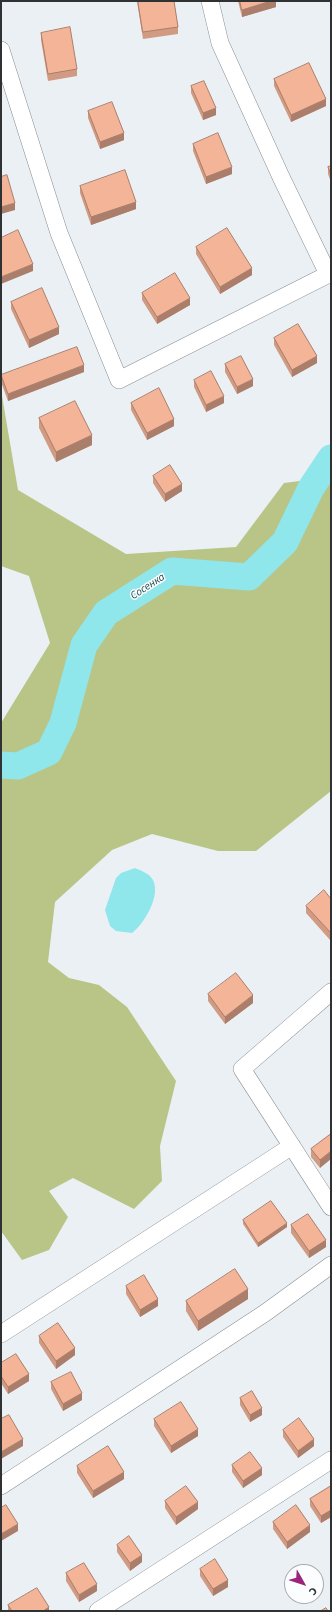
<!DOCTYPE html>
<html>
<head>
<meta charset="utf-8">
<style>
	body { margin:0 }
	#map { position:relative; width:332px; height:1612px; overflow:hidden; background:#ebf0f5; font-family:"Source Sans 3",sans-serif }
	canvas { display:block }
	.frame { position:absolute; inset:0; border:2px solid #2f3133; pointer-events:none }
	.north { position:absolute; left:284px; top:1564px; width:40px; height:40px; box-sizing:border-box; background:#fbfdff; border:1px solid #a9abad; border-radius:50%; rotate:129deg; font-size:11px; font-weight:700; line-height:16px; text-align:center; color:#2f3133 }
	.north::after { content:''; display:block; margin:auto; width:14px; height:18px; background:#9d237b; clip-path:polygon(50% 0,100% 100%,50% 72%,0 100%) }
</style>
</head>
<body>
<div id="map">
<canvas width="332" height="1612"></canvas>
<div class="frame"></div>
<div class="north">С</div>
</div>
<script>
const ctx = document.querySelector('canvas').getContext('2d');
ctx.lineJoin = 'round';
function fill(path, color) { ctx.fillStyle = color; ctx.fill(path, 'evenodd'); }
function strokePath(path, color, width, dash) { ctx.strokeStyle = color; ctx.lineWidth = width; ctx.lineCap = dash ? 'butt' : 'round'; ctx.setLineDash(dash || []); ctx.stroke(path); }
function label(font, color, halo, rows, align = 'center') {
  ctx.font = font + ' "Source Sans 3",sans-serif'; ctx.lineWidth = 3; ctx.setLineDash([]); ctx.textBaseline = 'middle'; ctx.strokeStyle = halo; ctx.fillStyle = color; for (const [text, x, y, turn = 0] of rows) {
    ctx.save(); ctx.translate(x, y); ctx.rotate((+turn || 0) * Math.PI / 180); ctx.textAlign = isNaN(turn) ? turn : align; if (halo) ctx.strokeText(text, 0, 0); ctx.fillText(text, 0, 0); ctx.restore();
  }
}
fill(new Path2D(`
	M1,390L18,490L126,554L236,547L284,483L331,477V791L256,851H218L152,834L112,850L55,902L48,962L69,978L99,985L127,1007L176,1081L160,1146L162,1181L134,1209L73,1178L49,1191L68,1217L49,1250L22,1260L1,1231V723L50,643L29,576L1,566Z`), '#b8c587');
fill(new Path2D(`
	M135,868C142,871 150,874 153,880C161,896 144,924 132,933L116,931L110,926L105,910L116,878L121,873Z`), '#8fe6eb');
strokePath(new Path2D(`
	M1,765L18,766L49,752L63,723L84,645L106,613L172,571L249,577L285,542L311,488L331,458`), '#8fe6eb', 27);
const minor = new Path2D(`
	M210,1L220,43L281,177L328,274
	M1,50L59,233L119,380L331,273
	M331,992L242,1069L331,1207
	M1,1334L292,1146
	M1,1486L265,1313L331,1265
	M98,1611L331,1460`);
strokePath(minor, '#898e92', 18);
strokePath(minor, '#fff', 17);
fill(new Path2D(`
	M137,1H174L178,27V34L143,39Z
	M238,1H276V7L242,17Z
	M41,33L77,69V76L48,81L41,40Z
	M274,79L326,106L291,122L274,86Z
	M191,86L216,115L203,120L191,93Z
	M88,111L124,140L100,149L88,118Z
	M193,144L232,174L206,184L193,151Z
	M331,166V182L328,174V167Z
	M80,186L136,209L91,225L80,193Z
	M196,247L252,275L220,294L196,254Z
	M142,293L190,305L157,324L142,300Z
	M11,302L59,334L29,348L11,309Z
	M330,305H331V316L330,315Z
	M274,338L317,363L292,377L274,345Z
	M225,364L253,386L237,394L225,372Z
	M84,372L8,401L1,382V375Z
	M194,380L224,403L206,412L194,387Z
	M131,403L174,426L147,440L131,410Z
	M39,418L92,445L56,462L39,428Z
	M153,476L182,491L165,502L153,483Z
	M331,899V939L330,940L306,913V906Z
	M208,994L253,1003L225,1024L208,1001Z
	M331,1134L320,1168L311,1157V1149Z
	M243,1220L287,1227L258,1247L243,1224Z
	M291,1225L326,1247L309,1258L291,1233Z
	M126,1286L158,1306L140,1317L126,1294Z
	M248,1299L198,1331L186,1311V1301Z
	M39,1336L75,1355L56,1369L39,1343Z
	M1,1363L29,1381L8,1394L1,1383Z
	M51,1382L82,1400L63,1411L51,1389Z
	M240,1398L262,1415L250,1422L240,1405Z
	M154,1419L198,1436L171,1453L154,1426Z
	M283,1430L314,1446L298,1458L283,1437Z
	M232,1465L262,1475L243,1488L232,1472Z
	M77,1466L124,1479L93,1498L77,1473Z
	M331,1486V1517L321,1523L310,1506V1499Z
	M165,1501L198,1509L176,1525L165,1508Z
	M273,1522L310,1532L287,1549L273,1529Z
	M117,1545L142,1562L130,1571L117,1552Z
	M200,1569L228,1587L213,1596L200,1576Z
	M66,1573L97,1591L79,1602L66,1581Z
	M8,1605L49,1611H8Z`), '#d19b83');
fill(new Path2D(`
	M271,1H276V7L242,17V10Z
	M326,99V106L291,122V115Z
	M216,108V115L203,120V113Z
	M124,133V140L100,149V142Z
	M232,167V174L206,184V177Z
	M136,202V209L91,225V217Z
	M15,203V210L1,214V207Z
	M33,264V271L1,284V277Z
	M252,268V275L220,294V287Z
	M190,298V305L157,324V317Z
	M59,327V334L29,348V340Z
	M317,356V363L292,377V370Z
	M84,365V372L8,401V394Z
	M253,379V386L237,394V387Z
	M224,396V403L206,412V405Z
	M174,419V426L147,440V433Z
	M92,435V445L56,462V452Z
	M182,484V491L165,502V494Z
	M330,932H331V939L330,940Z
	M253,995V1003L225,1024V1017Z
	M331,1151V1159L320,1168V1160Z
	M287,1223V1227L258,1247V1243Z
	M326,1240V1247L309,1258V1251Z
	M248,1289V1299L198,1331V1321Z
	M158,1299V1306L140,1317V1310Z
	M75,1348V1355L56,1369V1361Z
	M29,1374V1381L8,1394V1387Z
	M82,1393V1400L63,1411V1404Z
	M262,1408V1415L250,1422V1415Z
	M198,1429V1436L171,1453V1446Z
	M23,1439V1446L1,1459V1452Z
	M314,1439V1446L298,1458V1451Z
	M262,1468V1475L243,1488V1481Z
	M124,1472V1479L93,1498V1491Z
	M198,1502V1509L176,1525V1517Z
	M331,1510V1517L321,1523V1516Z
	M18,1524V1531L1,1541V1534Z
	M310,1525V1532L287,1549V1542Z
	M142,1555V1562L130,1571V1563Z
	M228,1580V1587L213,1596V1589Z
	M97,1584V1591L79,1602V1595Z
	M49,1607V1611H43Z`), '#aa7e6a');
const building = new Path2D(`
	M138,1H174L178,27L143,32Z
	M240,1H271L242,10Z
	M70,27L77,69L48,74L41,33Z
	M309,63L326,99L291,115L274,79Z
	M204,81L216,108L203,113L191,86Z
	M112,102L124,133L100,142L88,111Z
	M218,133L232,167L206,177L193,144Z
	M331,166V175L328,167Z
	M125,170L136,202L91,217L80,186Z
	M7,175L15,203L1,207V177Z
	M227,228L252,268L220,287L196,247Z
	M18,230L33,264L1,277V238Z
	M175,273L190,298L157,317L142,293Z
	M42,288L59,327L29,340L11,302Z
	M298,324L317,356L292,370L274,338Z
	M77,347L84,365L8,394L1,375Z
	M241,356L253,379L237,387L225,364Z
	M211,371L224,396L206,405L194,380Z
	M159,388L174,419L147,433L131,403Z
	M75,401L92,435L56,452L39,418Z
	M170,465L182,484L165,494L153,476Z
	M324,890L331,899V932H330L306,906Z
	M236,973L253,995L225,1017L208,994Z
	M331,1134V1151L320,1160L311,1149Z
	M271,1201L287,1223L258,1243L243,1220Z
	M308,1214L326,1240L309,1251L291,1225Z
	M235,1269L248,1289L198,1321L186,1301Z
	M144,1275L158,1299L140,1310L126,1286Z
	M58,1323L75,1348L56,1361L39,1336Z
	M16,1354L29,1374L8,1387L1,1376V1363Z
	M71,1372L82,1393L63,1404L51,1382Z
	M252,1391L262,1408L250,1415L240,1398Z
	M181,1402L198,1429L171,1446L154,1419Z
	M9,1415L23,1439L1,1452V1419Z
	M299,1418L314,1439L298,1451L283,1430Z
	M108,1446L124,1472L93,1491L77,1466Z
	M250,1452L262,1468L243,1481L232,1465Z
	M186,1486L198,1502L176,1517L165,1501Z
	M331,1486V1510L321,1516L310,1499Z
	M6,1505L18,1524L1,1534V1508Z
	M296,1505L310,1525L287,1542L273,1522Z
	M129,1536L142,1555L130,1563L117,1545Z
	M215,1559L228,1580L213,1589L200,1569Z
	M84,1563L97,1584L79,1595L66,1573Z
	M37,1588L49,1607L43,1611H12L8,1605Z
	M326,1608L328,1611H321Z`);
fill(building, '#f3b498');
strokePath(building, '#aa7e6a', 1);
label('italic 11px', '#20494b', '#fbfdff', [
	["Сосенка",148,587,-33]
]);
</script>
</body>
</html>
